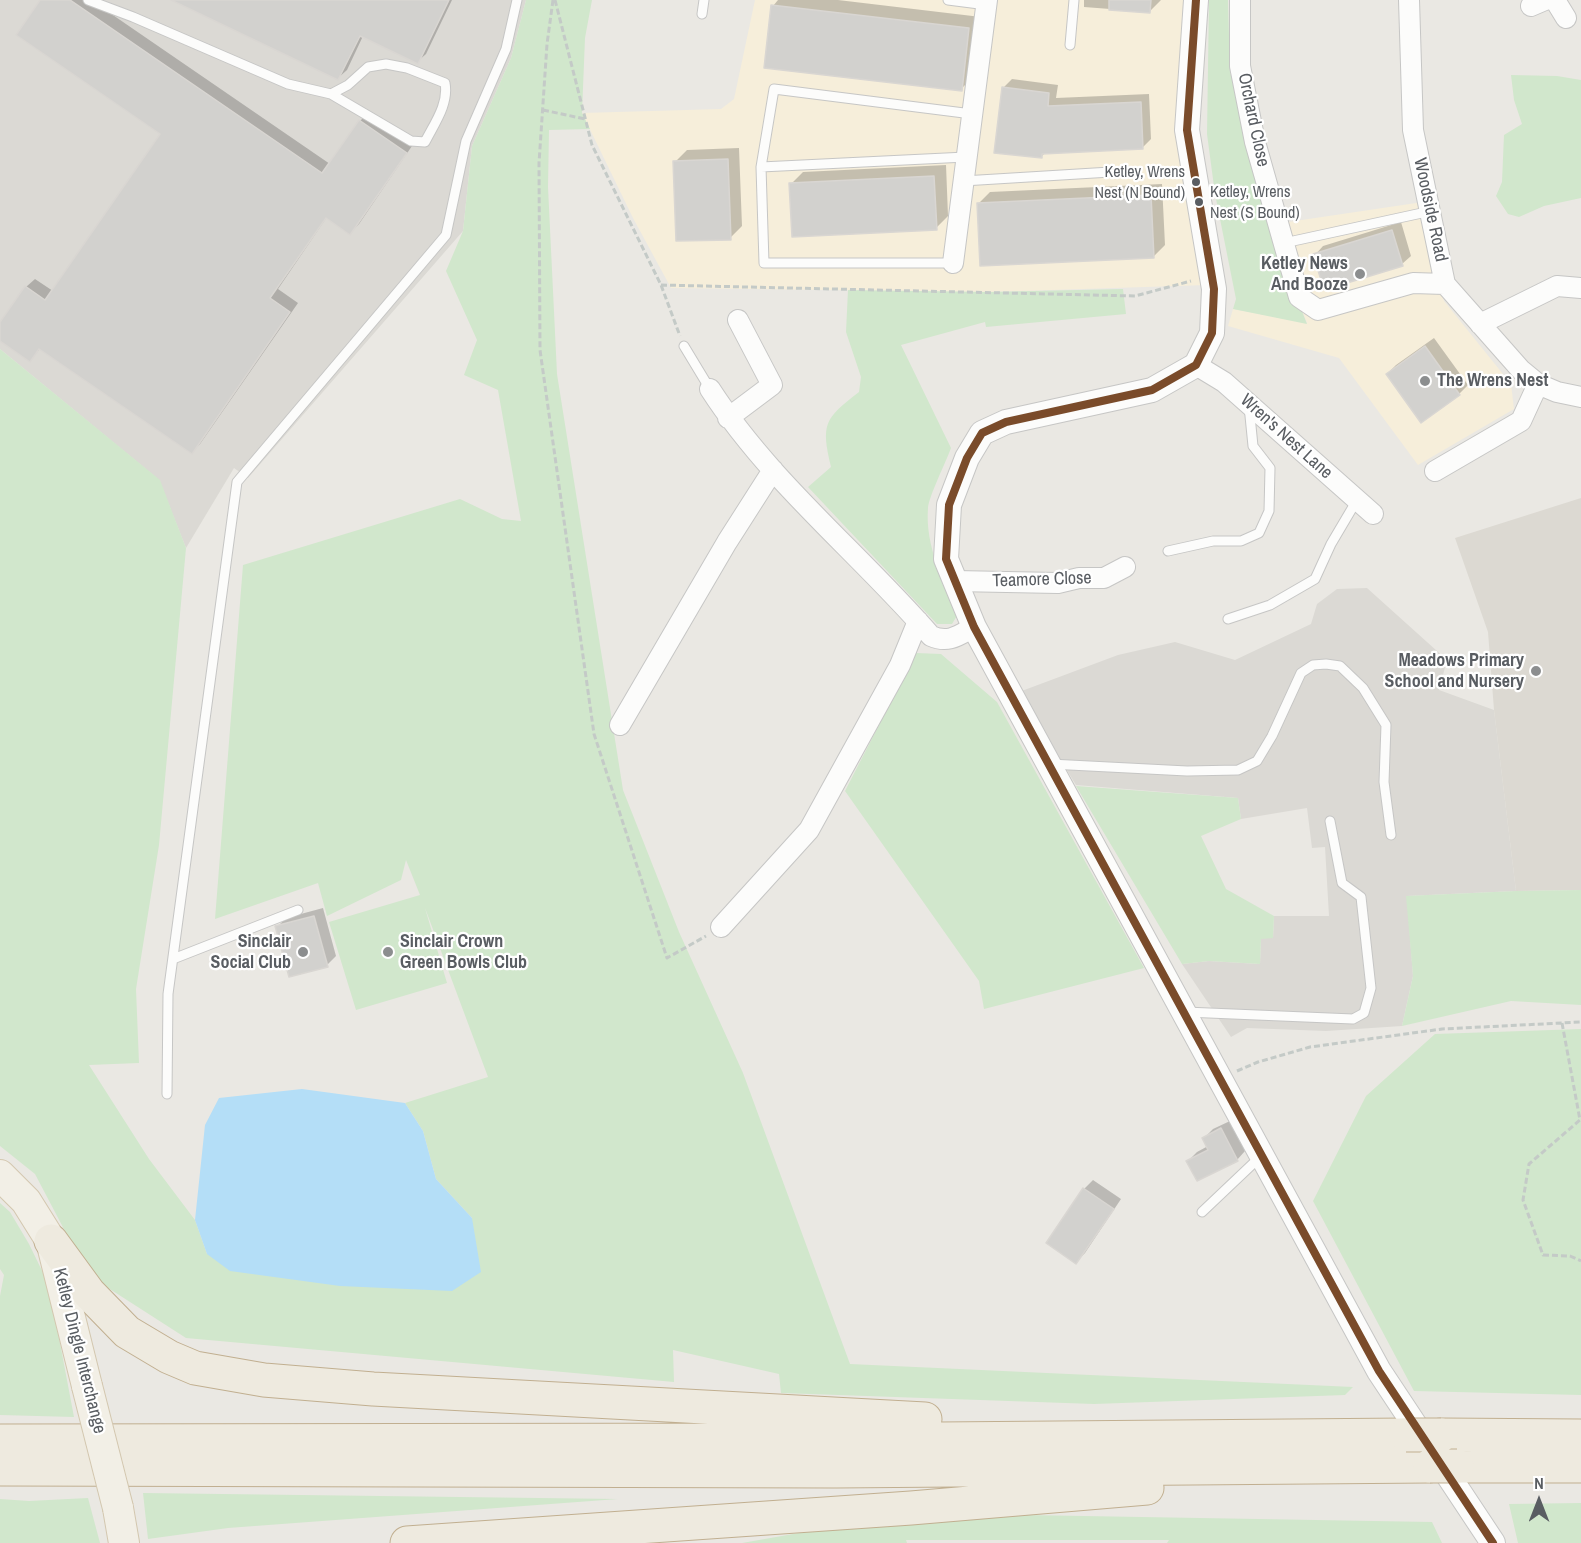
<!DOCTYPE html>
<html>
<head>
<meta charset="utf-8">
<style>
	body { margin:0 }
	#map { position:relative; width:1581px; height:1543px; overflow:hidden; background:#eae8e3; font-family:"Archivo Narrow",sans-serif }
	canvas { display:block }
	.north { position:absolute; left:1509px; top:1471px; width:60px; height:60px; -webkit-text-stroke:4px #fff; paint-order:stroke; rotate:0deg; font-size:16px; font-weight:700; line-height:24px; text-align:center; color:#595d62 }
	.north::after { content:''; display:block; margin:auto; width:21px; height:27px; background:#595d62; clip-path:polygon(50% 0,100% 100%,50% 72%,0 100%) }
</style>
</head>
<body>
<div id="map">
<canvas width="1581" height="1543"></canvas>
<div class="north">N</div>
</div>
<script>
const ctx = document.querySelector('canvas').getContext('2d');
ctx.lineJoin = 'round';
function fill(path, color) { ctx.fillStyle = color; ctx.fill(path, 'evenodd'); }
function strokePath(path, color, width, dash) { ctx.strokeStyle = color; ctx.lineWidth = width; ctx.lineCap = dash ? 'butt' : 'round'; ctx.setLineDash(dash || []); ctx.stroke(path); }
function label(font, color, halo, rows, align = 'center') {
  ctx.font = font + ' "Archivo Narrow",sans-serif'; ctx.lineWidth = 4.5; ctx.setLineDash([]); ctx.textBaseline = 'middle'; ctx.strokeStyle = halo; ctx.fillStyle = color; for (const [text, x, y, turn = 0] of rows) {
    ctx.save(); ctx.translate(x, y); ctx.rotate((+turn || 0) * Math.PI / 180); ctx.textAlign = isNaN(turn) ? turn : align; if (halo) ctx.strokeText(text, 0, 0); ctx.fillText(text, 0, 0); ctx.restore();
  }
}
fill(new Path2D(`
	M755,0H1190L1208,285L988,292L671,288L633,218L582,113L721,109L734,99Z
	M1423,202L1434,270L1444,301L1511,384L1514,409L1418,465L1339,358L1228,326L1233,309L1307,323L1268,225Z`), '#f6eeda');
fill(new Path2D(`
	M0,0H526L511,58L472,146L463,231L248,478L234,468L186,548L159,480L0,349Z
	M1367,588L1447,660L1439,690L1494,710L1516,891L1407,896L1413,976L1402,1026L1326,1031L1247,1028L1231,1037L1182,964L1209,961L1260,964L1261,938H1273L1274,916H1329L1325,847L1312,848L1307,808L1241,819L1238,798L1076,785L1019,692L1118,655L1175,642L1235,660L1311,624L1317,604L1337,589Z`), '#dbd9d4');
fill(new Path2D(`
	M1581,498V890L1516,891L1494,710L1488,632L1455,538Z`), '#dcd9d2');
fill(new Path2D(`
	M526,0H592L585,38L582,113L590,129L549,130L548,187L557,374L623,790L679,932L743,1073L850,1364L1353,1387L1345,1395L1094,1404L781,1393L779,1374L673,1350L674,1382L186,1338L88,1275L35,1174L0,1146V349L160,480L186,548L159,845L136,989L139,1063L89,1065L149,1159L195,1220L207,1254L472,1218L436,1179L423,1131L405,1103L488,1077L425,908L447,983L356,1010L329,922L420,895L406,860L401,880L327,916L318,883L215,919L243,565L460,499L502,519L521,521L498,390L464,375L477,340L446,271L463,231L472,146L511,58Z
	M1209,0H1228L1230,72L1268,225L1307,324L1233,309L1236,299L1215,194L1207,134Z
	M1511,75L1557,76L1581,80V198L1544,206L1519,217L1508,214L1496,196L1502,182L1504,135L1522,124L1514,100Z
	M1123,289L1126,314L986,327L985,322L901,345L951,448C946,462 929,496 928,508C925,546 943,581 958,614L952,624H937L808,487L831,467C821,424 824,419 859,392L861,377L846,332L848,290L988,292Z
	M916,653L941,654L997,702L1144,968L984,1009L979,981L845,791Z
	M1076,786L1238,798L1241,819L1201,836L1226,889L1274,916L1273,938L1261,939L1260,964L1209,961L1182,964Z
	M1581,890V1005L1511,1001L1402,1026L1413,976L1406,896L1516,891Z
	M1581,1029V1395L1414,1391L1313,1201L1366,1096L1435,1034Z
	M0,1203L10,1212L29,1244L49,1285L74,1417L0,1415V1296L4,1275L0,1269Z
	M143,1493L618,1499L228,1528L148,1539Z
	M88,1498L100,1543H0V1499L29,1501Z
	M1581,1503V1543H1518L1509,1504Z
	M1026,1515L1432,1522L1442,1543H1167L1169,1540H906L907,1543H742L850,1524Z`), '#d1e7cc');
fill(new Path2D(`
	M302,1089L405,1103L423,1131L436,1179L472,1218L481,1272L452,1291L340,1286L230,1271L207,1254L195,1220L205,1125L219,1098Z`), '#b4def7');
fill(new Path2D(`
	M42,0H91L330,164L360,121L369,112L414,143L359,224L350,233L327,217L278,289L298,303L200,444L192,452L41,348L30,360L0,339V325L26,287L35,279L53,291L162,134Z
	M175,0H452L426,54L417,62L363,36L347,70L338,78Z
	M778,0H838L981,17L973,77L961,89L773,6Z
	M1084,0H1161L1149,12L1084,7Z
	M1012,79L1058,85L1056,98L1149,94L1151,139L1142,148L1045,153L1041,157L1003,88Z
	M739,148L742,226L730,238L675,162L687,150Z
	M946,165L948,216L936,228L791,184L803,172Z
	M1162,184L1165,245L1153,257L978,204L990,192Z
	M1401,222L1411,256L1402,264L1315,255L1323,246Z
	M1434,338L1468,385L1459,394L1387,374L1396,365Z
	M323,908L336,956L327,965L277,927L286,918Z
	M1230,1121L1245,1151L1237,1160L1188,1161L1197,1152L1208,1146L1204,1138L1213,1129Z
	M1093,1180L1121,1199L1085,1253L1076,1262L1084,1189Z`), '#0003');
const building = new Path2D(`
	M40,0H70L322,173L359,120L407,153L350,235L326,218L270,298L290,312L192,454L39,349L30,362L0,341V322L25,286L45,300L160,134L16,35Z
	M171,0H449L418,64L360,36L338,80Z
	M1109,0H1151L1150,13L1109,10Z
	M771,5L969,28L962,91L764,68Z
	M1002,87L1049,93L1048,106L1141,102L1143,149L1042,154V158L994,153Z
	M728,159L731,240L676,241L673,161Z
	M934,176L937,230L792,237L789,183Z
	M1151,195L1154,258L980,266L977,203Z
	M1392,230L1403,266L1324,290L1313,254Z
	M1425,346L1460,395L1421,423L1386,374Z
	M314,916L328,967L289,977L275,926Z
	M1221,1128L1238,1161L1197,1181L1186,1161L1208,1150L1202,1138Z
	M1083,1188L1114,1209L1076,1264L1046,1243Z`);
fill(building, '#d2d1ce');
strokePath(building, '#d9d6d2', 1.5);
const service = new Path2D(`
	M88,0L133,17L288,84L331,94L411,141L425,142C434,124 449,104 445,83L407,68L386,64L368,67L348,85L331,94
	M948,0L987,5
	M702,14L704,0
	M1070,45L1074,0
	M761,167L774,89L972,114
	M963,181L1127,171
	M1284,243L1431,211
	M953,263H764L761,167L966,157
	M684,346L710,389
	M1168,551L1213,541H1241L1259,533L1269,511L1270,468L1253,446L1249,406
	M1228,619L1270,605L1315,579L1331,544L1357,500
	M1050,764L1187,771L1238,770L1257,761L1272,736L1301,673L1313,665L1326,664L1340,666L1363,688L1386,725L1384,782L1391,835
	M173,959L298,910
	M1185,1012L1353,1019L1364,1013L1371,988L1361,897L1342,883L1330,821
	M167,1094L168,994L237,482L446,235L466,141L506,49L517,0
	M1202,1212L1260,1157`);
const minor = new Path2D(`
	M1240,0V66L1255,142L1299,297L1318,310L1413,283L1445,284
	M1409,0L1413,130L1445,284L1521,370L1538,384L1557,392L1581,397
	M1555,0L1566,18
	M1531,6L1545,0
	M953,263L987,0
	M1480,324L1557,286L1581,288
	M1196,365L1224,382L1373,514
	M710,389C770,482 859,553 931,636C949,644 959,635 974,627
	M728,418L772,385L738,320
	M1435,471L1521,421L1538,384
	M955,581L1058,583L1079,578H1104L1125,567
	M620,725L727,542L773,470
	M721,927L809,830L900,665L918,621`);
const tertiary = new Path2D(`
	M1196,0L1187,130L1214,289L1212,333L1196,365L1152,390L1006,422L982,433L967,458L949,505L946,559L974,627L1379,1371L1493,1543`);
const primary = new Path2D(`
	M0,1175L26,1201L51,1241L87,1386
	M118,1508L124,1543`);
const motorway = new Path2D(`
	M51,1241L89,1293L127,1332L169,1357L195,1368L264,1380L373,1389L925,1419
	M1441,1435L1581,1436
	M0,1441L822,1440L1406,1435
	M1457,1466H1581
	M0,1469L836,1471L1430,1466
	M407,1543L911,1508L1147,1488`);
strokePath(service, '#c6c6c5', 11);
strokePath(minor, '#c6c6c5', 22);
strokePath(tertiary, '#c6c6c5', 26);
strokePath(primary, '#d3c7af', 32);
strokePath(motorway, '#c1af90', 35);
strokePath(new Path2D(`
	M553,0L547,44L539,163L540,350L594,734L667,958L706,936
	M555,0L592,145L661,285L680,336
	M543,110L585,119
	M661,285L1135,296L1191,281
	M1562,1023L1580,1120L1529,1164L1523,1200L1543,1255L1570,1256L1581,1261
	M1237,1071L1258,1062L1310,1047L1442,1029L1581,1022`), '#c4cac7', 3, [6, 3]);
strokePath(service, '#fcfcfb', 9);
strokePath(minor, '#fcfcfb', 20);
strokePath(tertiary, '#fcfcfb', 24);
strokePath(primary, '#f2efe6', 30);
strokePath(motorway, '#eeeadf', 33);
const primaryBridge = new Path2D(`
	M87,1386L118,1508`);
const motorwayBridge = new Path2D(`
	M1406,1435H1441
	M1430,1466H1457`);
strokePath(primaryBridge, '#d3c7af', 32, []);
strokePath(motorwayBridge, '#c1af90', 35, []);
strokePath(primaryBridge, '#f2efe6', 30);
strokePath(motorwayBridge, '#eeeadf', 33);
strokePath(new Path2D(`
	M1196,0L1187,130L1214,289L1212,333L1196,365L1152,390L1006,422L982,433L967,458L949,505L946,559L974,627L1379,1371L1493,1543`), '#7a4b2a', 8);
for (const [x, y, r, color] of [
	[1196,182,5,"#595d62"],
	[1199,202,5,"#595d62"],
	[1360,274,6,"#8c8e8f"],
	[1425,381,6,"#8c8e8f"],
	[1536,671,6,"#8c8e8f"],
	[303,952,6,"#8c8e8f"],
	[388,952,6,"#8c8e8f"]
]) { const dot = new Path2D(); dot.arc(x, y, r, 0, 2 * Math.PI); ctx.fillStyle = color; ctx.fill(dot); strokePath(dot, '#fff', 2); }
label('16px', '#595d62', '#fff', [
	["Ketley, Wrens",1185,173],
	["Nest (N Bound)",1185,194],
	["Ketley, Wrens",1210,193,"left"],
	["Nest (S Bound)",1210,214,"left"]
], 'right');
label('18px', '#595d62', '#fff', [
	["Orchard Close",1253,120,78],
	["Woodside Road",1430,210,78],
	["Wren's Nest Lane",1286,437,42],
	["Teamore Close",1042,580,-2],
	["Ketley Dingle Interchange",79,1351,76]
]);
label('bold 18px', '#595d62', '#fff', [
	["Ketley News",1348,264],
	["And Booze",1348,285],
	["The Wrens Nest",1437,381,"left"],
	["Meadows Primary",1524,661],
	["School and Nursery",1524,682],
	["Sinclair",291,942],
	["Social Club",291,963],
	["Sinclair Crown",400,942,"left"],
	["Green Bowls Club",400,963,"left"]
], 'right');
</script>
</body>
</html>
